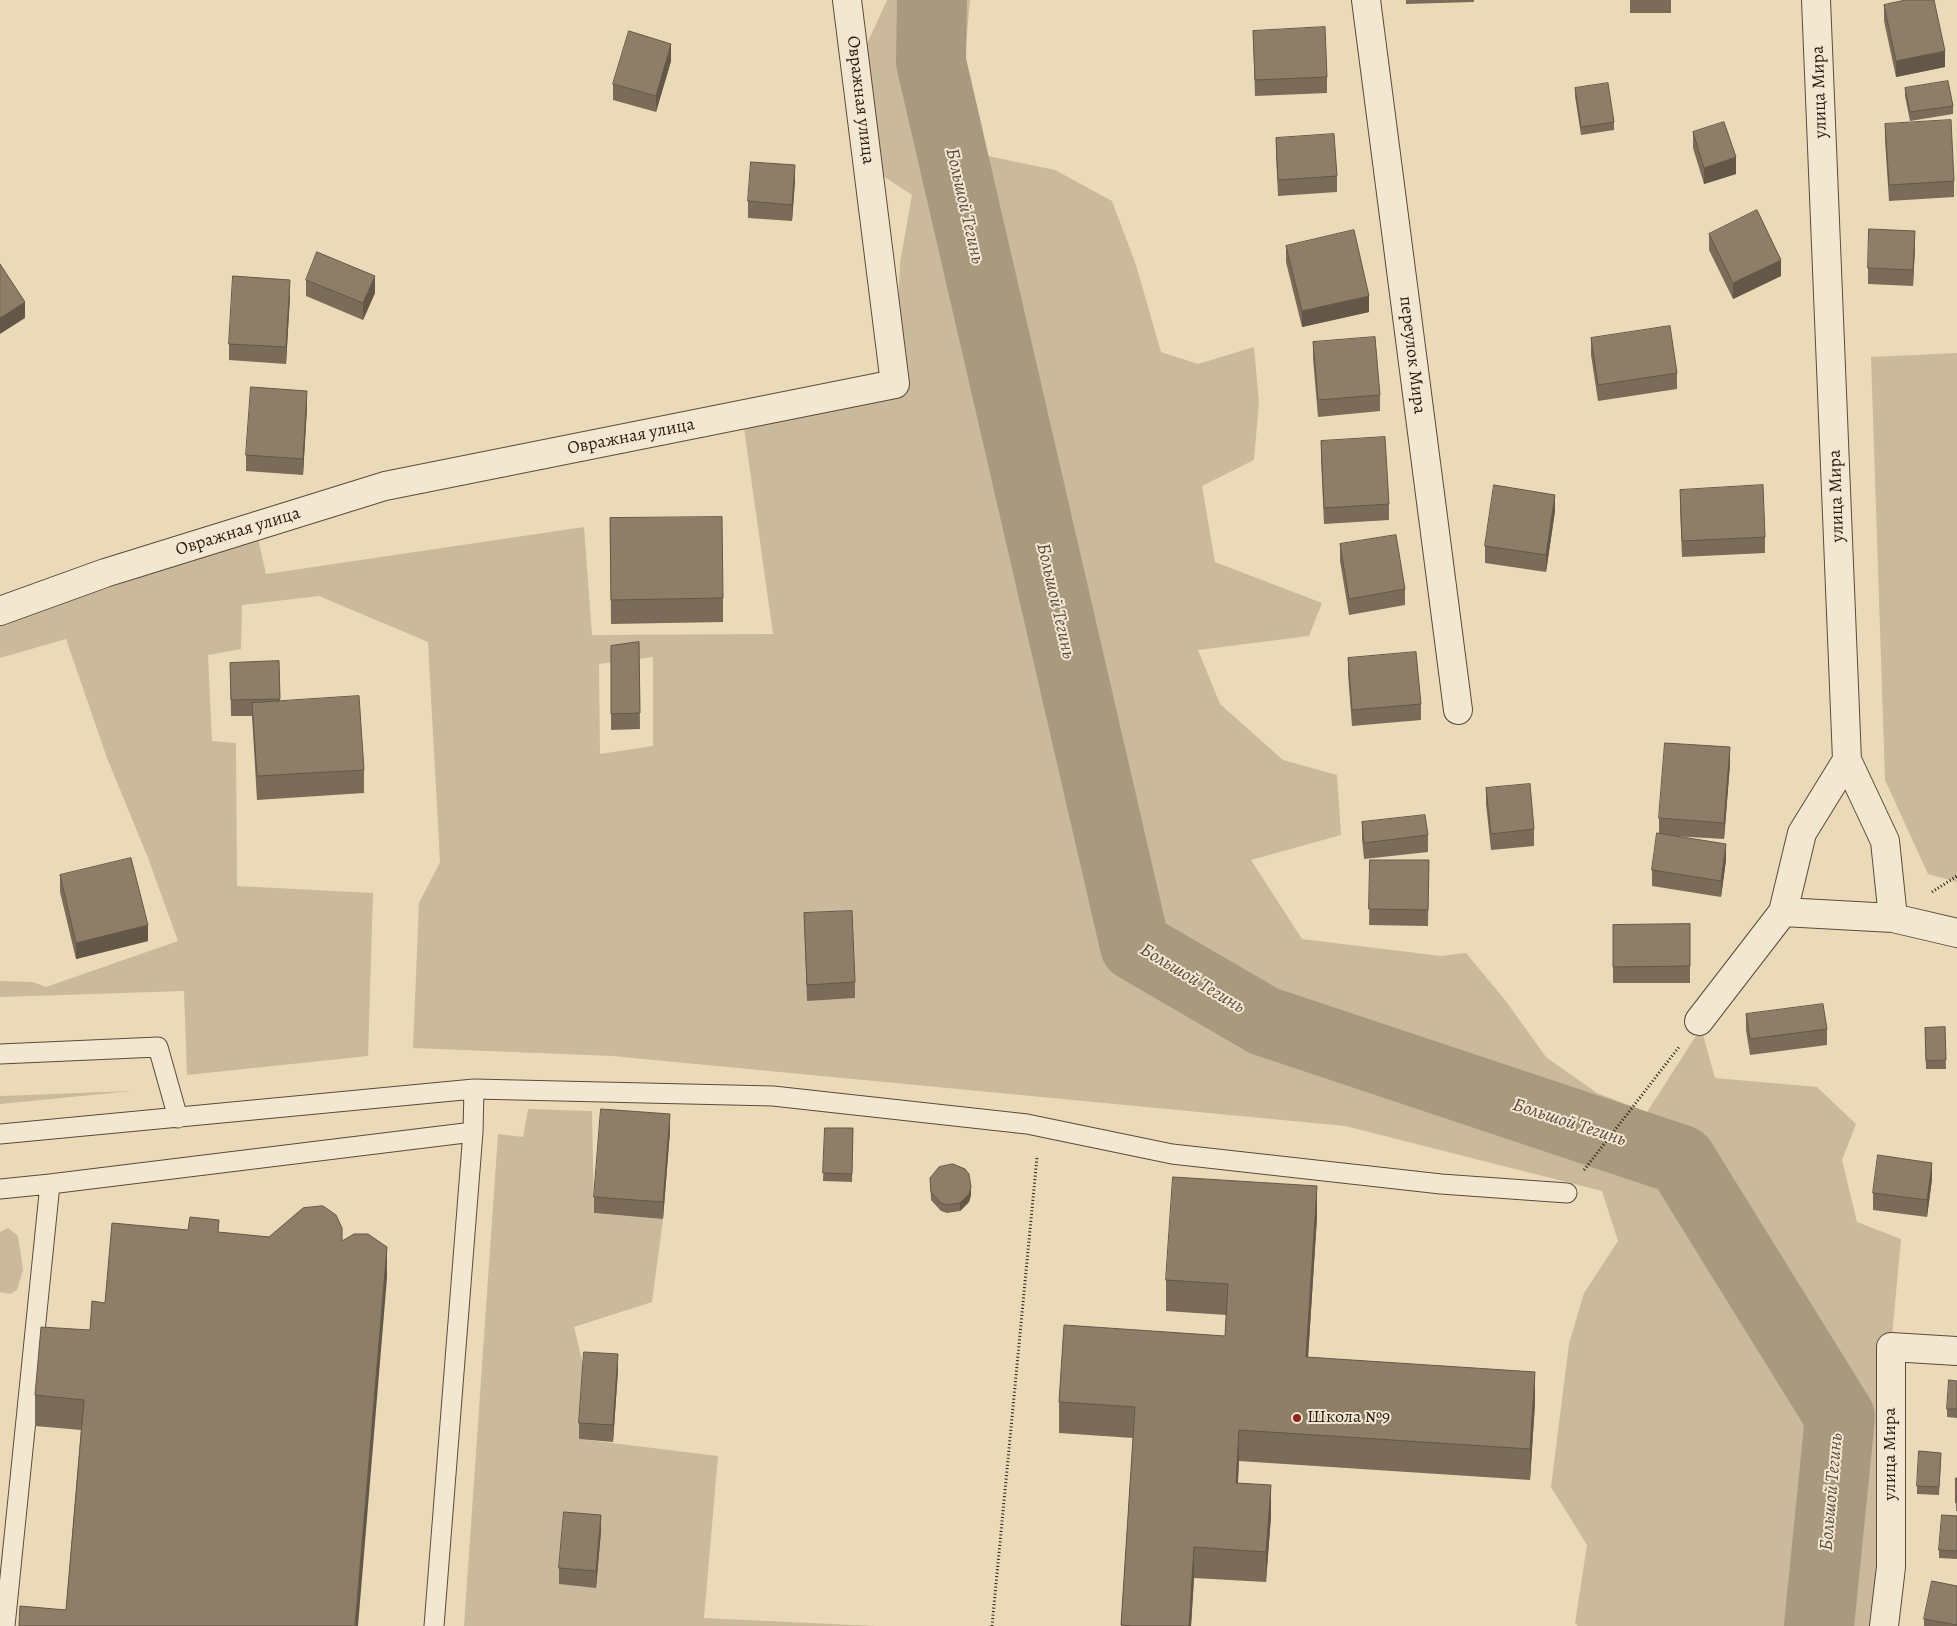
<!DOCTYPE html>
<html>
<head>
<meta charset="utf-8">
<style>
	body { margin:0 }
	canvas { display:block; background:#ebdab7 }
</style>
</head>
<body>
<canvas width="1957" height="1626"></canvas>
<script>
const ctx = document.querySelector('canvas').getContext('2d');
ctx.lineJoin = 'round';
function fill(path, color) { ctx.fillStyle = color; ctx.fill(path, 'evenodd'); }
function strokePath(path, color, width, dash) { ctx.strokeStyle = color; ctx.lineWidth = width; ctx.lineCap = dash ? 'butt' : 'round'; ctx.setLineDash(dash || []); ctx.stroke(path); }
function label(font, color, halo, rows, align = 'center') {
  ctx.font = font + ' Alegreya,serif'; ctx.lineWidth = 4; ctx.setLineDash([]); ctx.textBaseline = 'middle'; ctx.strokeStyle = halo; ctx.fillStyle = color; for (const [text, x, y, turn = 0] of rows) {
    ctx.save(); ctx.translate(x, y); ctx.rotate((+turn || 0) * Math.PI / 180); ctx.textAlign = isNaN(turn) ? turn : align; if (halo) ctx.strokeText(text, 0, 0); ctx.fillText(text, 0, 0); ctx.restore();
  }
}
fill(new Path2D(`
	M887,0H970L965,56L988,156L1055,170L1112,201L1136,265L1161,352L1198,364L1254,347L1259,402L1254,460L1202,486L1215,562L1322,603L1309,636L1198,650L1220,704L1283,760L1337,775L1341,835L1251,860L1302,939L1441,956L1466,953L1505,1000L1546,1057L1597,1093L1647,1112L1701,1028L1715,1078L1817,1087L1856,1124L1842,1160L1857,1222L1901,1239L1891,1347L1884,1626H1578L1575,1623L1587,1545L1551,1487L1569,1344L1584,1293L1618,1241L1602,1191L1345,1126L612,1056L413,1048L419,903L440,862L428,642L319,596L242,605L241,649L208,655L212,741L236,743L237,886L373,893L368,1056L187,1075L184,991L0,997V981L33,982L46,987L178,941L148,858L107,758L66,639L0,658V624L258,538L266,574L584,527L592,635L773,634L742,414L895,384L900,263L912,195L868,166L856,68ZM653,657V746L600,754L599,664Z
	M1957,353V882L1928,874L1885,780L1871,357Z
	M132,1091L0,1104V1096Z
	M528,1109L592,1111L594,1213L663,1219L652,1302L574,1327L584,1368L579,1439L718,1456L704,1618L875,1626H464L498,1134L523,1137Z
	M8,1228L18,1236L23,1270L17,1290L10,1294L0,1292V1232Z`), '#caba9b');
strokePath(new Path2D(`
	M932,0L931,62L1135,946L1264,1021L1681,1160L1840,1417L1819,1626`), '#a9997f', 70);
const service = new Path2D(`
	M0,1054L158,1047L178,1118
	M0,1134L474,1089L773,1096L1027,1124L1172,1154L1441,1184L1567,1193
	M0,1189L50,1184
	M5,1626L50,1184L473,1132
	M434,1626L473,1132L474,1089`);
const minor = new Path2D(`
	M1366,0L1458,710
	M1816,0L1847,760L1885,841L1893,918L1957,933
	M0,611L105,573L385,486L895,384L847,0
	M1783,912L1893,918
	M1699,1021L1783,912L1802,833L1847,760
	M1884,1626L1891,1567V1347L1957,1351`);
strokePath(service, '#5a4b3a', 21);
strokePath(minor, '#5a4b3a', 30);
strokePath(new Path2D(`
	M1932,892L1957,876
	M1584,1170L1679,1047
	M992,1626L1037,1157`), '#291b11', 3, [1, 2.5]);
strokePath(service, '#f2e7d0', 19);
strokePath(minor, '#f2e7d0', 28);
fill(new Path2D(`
	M1406,0H1474V2L1406,4Z
	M1630,0H1671V13H1630Z
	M1884,5L1945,67L1896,77L1884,21Z
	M1253,31L1327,77V93L1255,96Z
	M671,61L656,112L613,100V84Z
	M1575,88L1614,122V130L1581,135L1575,96Z
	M1905,88L1953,106V114L1910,121L1905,96Z
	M1885,124L1954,181V197L1889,201L1885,140Z
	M1693,132L1736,174L1704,184L1693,148Z
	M1276,138L1337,176V192L1278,196L1276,154Z
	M795,181L792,221L748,218V201Z
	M1709,234L1781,276L1733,299L1709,250Z
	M1286,246L1369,312L1302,327L1286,262Z
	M1915,247L1913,286L1868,284V268Z
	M306,280L375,293L363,320L306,296Z
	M290,296L286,364L229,360V344Z
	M1591,338L1677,373V389L1598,401L1591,355Z
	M1313,342L1380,395V411L1318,417L1313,358Z
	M307,407L303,475L246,471V455Z
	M1321,441L1389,504V520L1324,524L1321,457Z
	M1680,490L1765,537V553L1682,557L1680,506Z
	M1555,511L1546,572L1485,563V546Z
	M610,518L723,598V622L611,624Z
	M1340,544L1405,589V605L1349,615L1340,561Z
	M639,642L640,729L611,730V646Z
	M1348,658L1421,704V720L1352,726L1348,674Z
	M279,661L280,701L364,770V793L257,800L252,716H231L230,663Z
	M1730,764L1724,839L1673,836L1726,860L1721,897L1652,886V870L1659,834V818Z
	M1486,788L1534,829V846L1491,850L1486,804Z
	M1362,822L1428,835V852L1364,859L1362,839Z
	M1370,860H1429L1428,926L1369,925Z
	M60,875L148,941L76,959L60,892Z
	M804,913L855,982V998L807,1001Z
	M1690,924V983H1613V925Z
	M1746,1014L1827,1029V1045L1750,1055L1746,1030Z
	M1945,1027L1946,1069H1926L1925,1028Z
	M825,1128H853L852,1182L823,1181Z
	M670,1131L663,1219L594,1213V1197Z
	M930,1178L971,1195L969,1202L960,1211L947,1213L941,1211L931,1200Z
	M1932,1179L1927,1217L1873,1210V1193Z
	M1317,1217L1308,1357L1535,1403L1530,1480L1239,1461L1238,1483L1271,1516L1266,1582L1194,1578L1191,1626H1121L1133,1438L1059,1433V1402L1225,1336L1226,1315L1166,1311V1280Z
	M219,1232L269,1237L342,1241L387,1278L66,1610L81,1430L35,1426V1395L90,1330L105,1303Z
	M618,1370L613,1442L579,1439V1423Z
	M1957,1381V1418L1947,1417V1409Z
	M1941,1461L1939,1495L1917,1494V1486Z
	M1956,1478H1957V1511H1956Z
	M1957,1516V1559L1939,1558V1550Z
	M601,1531L596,1588L559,1584V1568Z
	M1957,1586V1626H1924V1619Z`), '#7a6c59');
fill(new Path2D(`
	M671,44V61L656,112V96Z
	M1945,51V67L1896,77V61Z
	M1736,157V174L1704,184V168Z
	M795,165V181L792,221V205Z
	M1915,231V247L1913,286V270Z
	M1781,260V276L1733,299V283Z
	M375,276V293L363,320V303Z
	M290,280V296L286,364V347Z
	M1369,296V312L1302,327V311Z
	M25,302V318L0,334V318Z
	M307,391V407L303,475V459Z
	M1555,495V511L1546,572V555Z
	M1730,747V764L1724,839V823Z
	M1726,844V860L1721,897V881Z
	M148,925V941L76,959V943Z
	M670,1114V1131L663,1219V1202Z
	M1932,1163V1179L1927,1217V1200Z
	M1317,1186V1217L1306,1388V1357Z
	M971,1187V1195L969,1202L960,1211V1203Z
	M387,1247V1278L358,1626H355Z
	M618,1354V1370L613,1442V1425Z
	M1535,1372V1403L1530,1480V1449Z
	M1239,1430V1461L1236,1514V1483Z
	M1271,1485V1516L1266,1582V1552Z
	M601,1515V1531L596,1588V1571Z
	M1194,1547V1578L1191,1626H1189Z`), '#635848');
const building = new Path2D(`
	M1906,0H1934L1945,51L1896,61L1884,5Z
	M1325,27L1327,77L1255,80L1253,31Z
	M629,31L671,44L656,96L613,84Z
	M1948,81L1953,106L1910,112L1905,88Z
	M1608,83L1614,122L1581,127L1575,88Z
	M1951,120L1954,181L1889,185L1885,124Z
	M1724,122L1736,157L1704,168L1693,132Z
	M1334,134L1337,176L1278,180L1276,138Z
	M751,162L795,165L792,205L748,201Z
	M1757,210L1781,260L1733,283L1709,234Z
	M1869,229L1915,231L1913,270L1868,268Z
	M1354,230L1369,296L1302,311L1286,246Z
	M317,252L375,276L363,303L306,280Z
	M0,264L25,302L0,318Z
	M233,276L290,280L286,347L229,344Z
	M1670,326L1677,373L1598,385L1591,338Z
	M1375,337L1380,395L1318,400L1313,342Z
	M251,387L307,391L303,459L246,455Z
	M1385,437L1389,504L1324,508L1321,441Z
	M1494,485L1555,495L1546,555L1485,546Z
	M1763,485L1765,537L1682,541L1680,490Z
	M722,517L723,598L611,600L610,518Z
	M1396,535L1405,589L1349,599L1340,544Z
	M639,642L640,713L611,714V646Z
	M1416,652L1421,704L1352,710L1348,658Z
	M279,661L280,699L231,700L230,663Z
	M359,696L364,770L257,776L252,703Z
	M1665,743L1730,747L1724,823L1659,818Z
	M1530,784L1534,829L1491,834L1486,788Z
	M1425,815L1428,835L1364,843L1362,822Z
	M1657,833L1726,844L1721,881L1652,870Z
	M131,858L148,925L76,943L60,875Z
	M1370,860H1429L1428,910L1369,909Z
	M852,911L855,982L807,985L804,913Z
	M1690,924V966L1613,967V925Z
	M1823,1004L1827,1029L1750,1039L1746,1014Z
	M1945,1027L1946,1060L1926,1061L1925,1028Z
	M601,1109L670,1114L663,1202L594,1197Z
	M825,1128H853L852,1174L823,1173Z
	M1878,1155L1932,1163L1927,1200L1873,1193Z
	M953,1164L965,1169L969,1174L971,1187L969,1194L960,1203L947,1205L941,1203L931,1192L930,1178L939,1167Z
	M1173,1177L1317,1186L1306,1357L1535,1372L1530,1449L1239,1430L1236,1483L1271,1485L1266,1552L1194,1547L1189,1626H1133L1121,1625L1135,1407L1059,1402L1064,1325L1225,1336L1228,1284L1166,1280Z
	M323,1206L336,1215L342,1228V1241L354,1234H368L387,1247L355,1626H19L20,1606L66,1610L84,1400L35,1395L41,1327L90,1330L92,1301L105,1303L112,1223L188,1230L190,1217L219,1220L218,1232L269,1237L303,1208Z
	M584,1352L618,1354L613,1425L579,1423Z
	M1949,1380L1957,1381V1409H1947Z
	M1919,1451L1941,1453L1939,1487L1917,1486Z
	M1956,1478H1957V1503H1956Z
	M564,1512L601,1515L596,1571L559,1568Z
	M1942,1515L1957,1516V1551L1939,1550Z
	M1932,1581L1957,1586V1625L1924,1619Z`);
fill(building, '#8e7e67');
strokePath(building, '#635848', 1);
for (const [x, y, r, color] of [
	[1297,1418,5,"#8f2418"]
]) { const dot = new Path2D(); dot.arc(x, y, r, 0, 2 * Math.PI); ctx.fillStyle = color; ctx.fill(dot); strokePath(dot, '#f2e7d0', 2); }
label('18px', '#291b11', '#f2e7d0', [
	["улица Мира",1820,92,-92],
	["Овражная улица",860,100,83],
	["переулок Мира",1412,355,83],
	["Овражная улица",631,437,-11],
	["улица Мира",1837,496,-92],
	["Овражная улица",238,532,-17],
	["улица Мира",1891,1454,-90]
]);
label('18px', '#291b11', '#f2e7d0', [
	["Школа №9",1307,1418]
], 'left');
label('italic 19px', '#5c4d3d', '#f2e7d0', [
	["Большой Тегинь",964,206,77],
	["Большой Тегинь",1055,601,77],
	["Большой Тегинь",1192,979,31],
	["Большой Тегинь",1569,1123,18],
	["Большой Тегинь",1832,1492,-85]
]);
</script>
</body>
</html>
